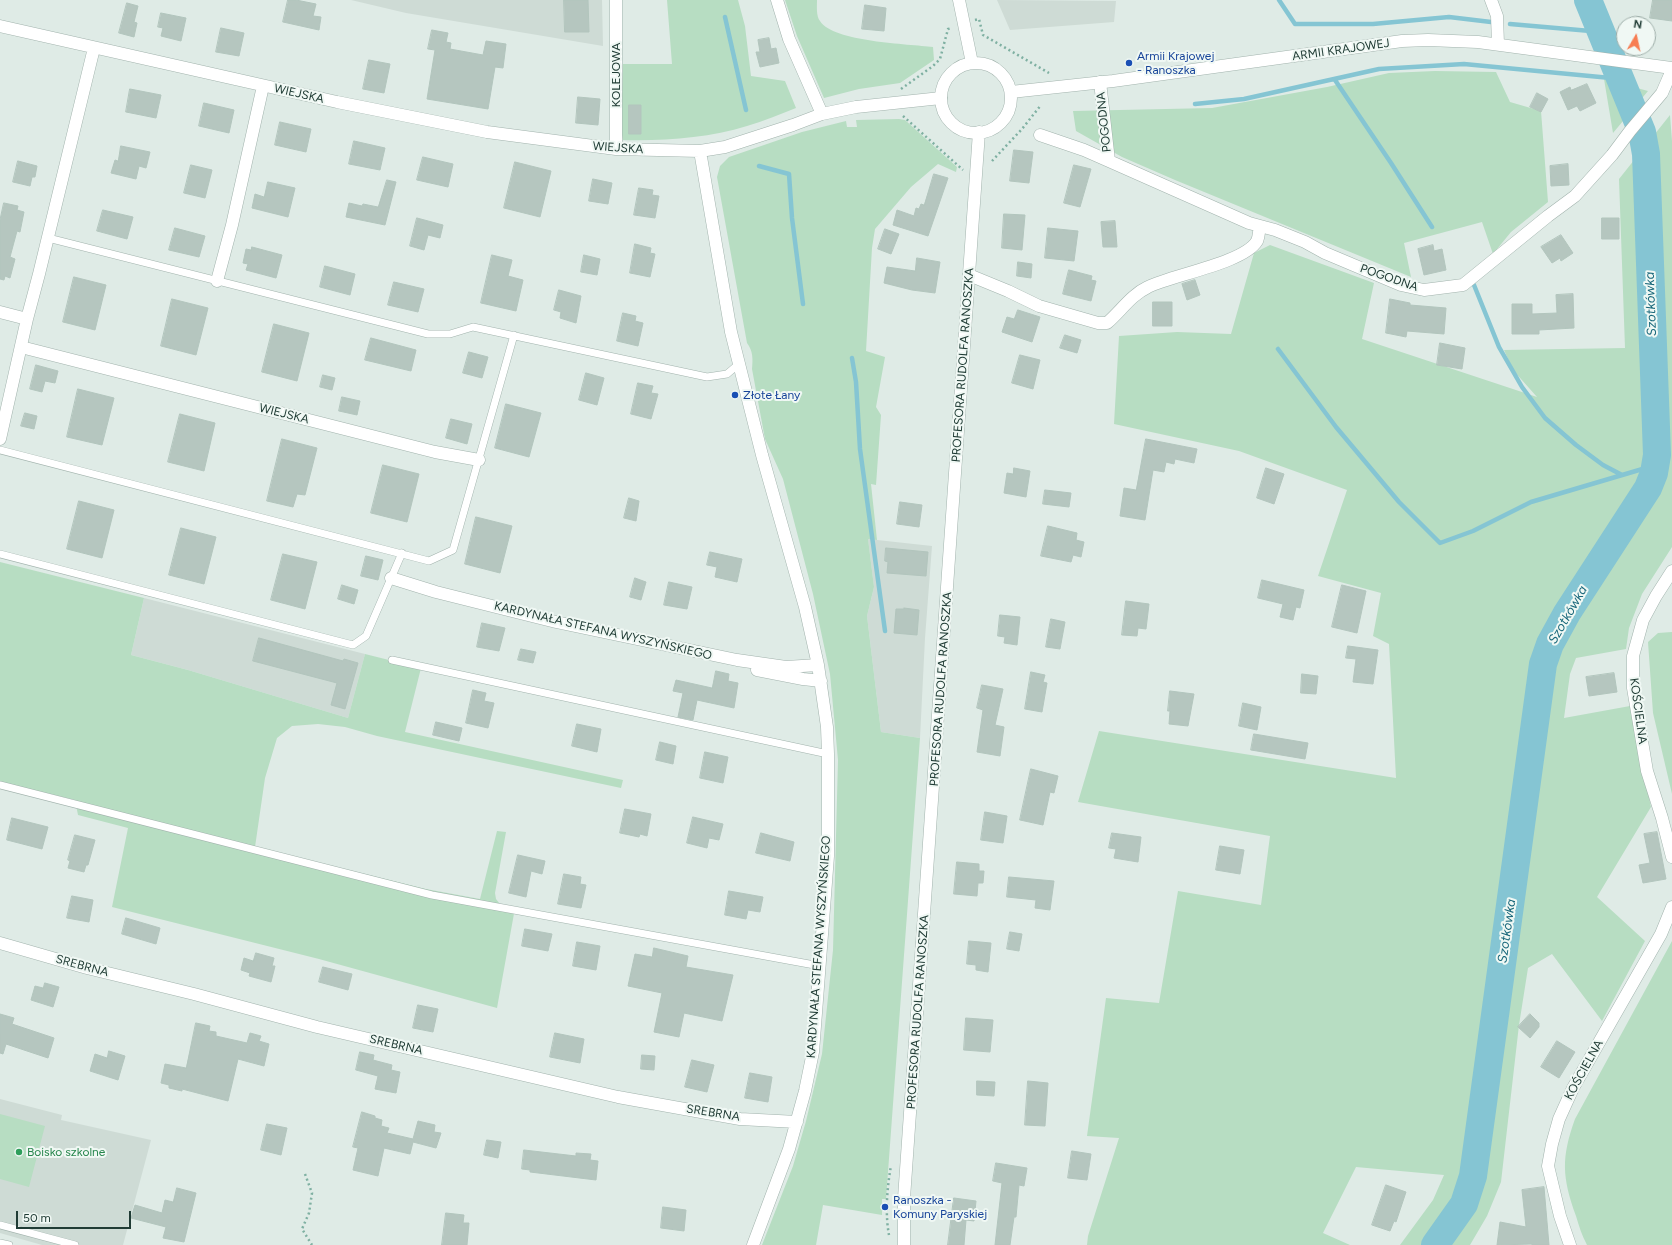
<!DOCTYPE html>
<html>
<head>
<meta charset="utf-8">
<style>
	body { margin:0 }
	#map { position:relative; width:1672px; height:1245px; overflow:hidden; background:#dfebe6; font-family:Figtree,sans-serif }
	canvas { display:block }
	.north { position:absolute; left:1616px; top:16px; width:40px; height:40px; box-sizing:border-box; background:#f0f8f4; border:1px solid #9dada8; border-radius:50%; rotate:9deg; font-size:11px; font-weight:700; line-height:16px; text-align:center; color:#203c35 }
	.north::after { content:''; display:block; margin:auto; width:14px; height:18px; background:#f77d52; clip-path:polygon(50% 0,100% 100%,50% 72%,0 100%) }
	.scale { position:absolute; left:16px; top:1211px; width:115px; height:18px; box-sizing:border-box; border:2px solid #203c35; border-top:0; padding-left:5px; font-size:12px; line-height:14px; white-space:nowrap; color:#203c35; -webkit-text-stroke:3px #f0f8f4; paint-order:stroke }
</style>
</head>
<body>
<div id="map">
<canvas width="1672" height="1245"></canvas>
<div class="north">N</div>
<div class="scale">50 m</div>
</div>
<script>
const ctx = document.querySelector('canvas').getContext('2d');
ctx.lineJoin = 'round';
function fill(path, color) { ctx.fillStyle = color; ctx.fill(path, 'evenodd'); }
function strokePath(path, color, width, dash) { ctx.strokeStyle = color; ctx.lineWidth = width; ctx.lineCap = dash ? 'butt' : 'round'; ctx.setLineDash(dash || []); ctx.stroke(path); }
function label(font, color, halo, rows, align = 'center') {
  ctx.font = font + ' Figtree,sans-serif'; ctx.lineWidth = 4; ctx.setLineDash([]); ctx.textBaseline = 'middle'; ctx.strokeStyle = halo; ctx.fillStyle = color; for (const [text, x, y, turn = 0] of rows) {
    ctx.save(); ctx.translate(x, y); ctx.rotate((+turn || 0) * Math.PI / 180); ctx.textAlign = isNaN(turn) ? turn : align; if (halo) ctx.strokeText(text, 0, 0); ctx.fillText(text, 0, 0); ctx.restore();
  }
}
fill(new Path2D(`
	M351,0H602L603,46L406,13Z
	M997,0L1116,1L1114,22L1010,30Z
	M868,539L932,546L925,638L920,738L881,732L867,616L874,587Z
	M144,598L365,654L348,718L188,670L131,655Z
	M0,1099L62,1115L61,1120L151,1140L123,1245H42L0,1233Z`), '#cedbd5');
fill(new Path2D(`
	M667,0H738L745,26L751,76L785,81L796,108C780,114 764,121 747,126C708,138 665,141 623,140L621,130L623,64H672Z
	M785,0H817C817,6 816,16 820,21C833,42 909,44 933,47L934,60L900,83L859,89L824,98L797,36Z
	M1435,71L1496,72L1510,102L1541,111L1548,202L1511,232L1493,254L1482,222L1404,243L1411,277L1175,180L1122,157L1076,131L1073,111L1212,108L1327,87L1389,73Z
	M1604,79L1648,91L1613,133Z
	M1670,115L1672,141V547L1642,594L1629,628L1626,649L1576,658L1570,674L1564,718L1630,706L1651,807L1597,897L1645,941L1602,1021L1552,954L1528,968L1519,1025L1501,1182L1487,1216L1470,1245H1400L1433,1200L1444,1175L1356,1167L1323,1233L1350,1245H1087L1088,1236L1119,1138L1087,1136L1106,998L1159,1003L1178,891L1261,905L1270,836L1078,802L1099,731L1396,778L1389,644L1373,636L1381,593L1318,576L1347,490L1239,451L1114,424L1119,336L1177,332L1231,334L1254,253L1270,245L1374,283L1362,339L1537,397L1513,370L1504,350L1625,348L1619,179Z
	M899,119L905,120L957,167L956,172L938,164L911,187L875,229L872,248L866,351L885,357L876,407L881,415L876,485L871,484L877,540L868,539L874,587L867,616L881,732L920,738L886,1199H882V1215L823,1205L816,1245H762L793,1166L806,1121L822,1054L833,950L838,760L830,674L813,594L783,479L765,439L752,369C753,359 753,351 747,343L717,177L720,166L729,157L802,132L846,121L847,127H857L856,120Z
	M0,562L144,598L131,655L188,670L348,718L365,654L421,668L405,732L623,780L621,788L377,736L345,727L318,724L292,726L277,738L265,778L255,847L426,889L480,899L497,831L506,832L495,893L496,899L500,904L515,908L497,1008L319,959L112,907L128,828L78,815L75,800L0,782Z
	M1672,632V794L1653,713L1648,642L1658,633Z
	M1672,941V1245H1587C1582,1236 1579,1226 1576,1216C1562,1177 1561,1158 1575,1119Z
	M0,1114L45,1126L29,1187L0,1179Z`), '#b7ddc2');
strokePath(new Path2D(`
	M1279,0L1295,24H1373L1449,17L1491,22
	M725,17L746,110
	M1510,24L1602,32
	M1335,80L1391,163L1432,227
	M1195,104L1244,99L1379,69L1464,64L1621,79
	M759,166L789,174L792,218L803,304
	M1474,285L1499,347L1522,387L1545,418L1576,445L1603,465L1622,475
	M1278,349L1336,427L1399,502L1440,543L1473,531L1531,502L1656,465
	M852,358L856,382L860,449L885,631`), '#85c5d3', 4.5);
strokePath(new Path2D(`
	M1435,1245L1464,1204L1473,1176L1543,664L1550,644L1567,613L1648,488L1654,473L1657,455L1646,154L1642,132L1588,0`), '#85c5d3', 28);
const building = new Path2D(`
	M288,0H296L316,4L313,16L321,17L319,30L283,22Z
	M564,0H588L589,32H565Z
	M1653,0H1672V21L1650,18Z
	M127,3L138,6L134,22L137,23L134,37L119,33Z
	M865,5L886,8L884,31L862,29Z
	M161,13L186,18L181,41L161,36L163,28L158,27Z
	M221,28L244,33L239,56L216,52Z
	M432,30L448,33L446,42L451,43L450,49L483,55L486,41L506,44L503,68L495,67L488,109L427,99L435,50L428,49Z
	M769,38L771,49L776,48L779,63L760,67L756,52H760L758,40Z
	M369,60L390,64L384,93L363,89Z
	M1587,84L1596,103L1580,111L1577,106L1568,110L1560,92L1570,87L1571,90Z
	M130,89L161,95L156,118L126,112Z
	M1537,93L1548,99L1541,112L1530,107Z
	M578,97L600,99L598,125L576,123Z
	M204,103L234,110L229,133L199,126Z
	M629,105H641V134H629Z
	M280,122L311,129L306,152L275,145Z
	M354,141L385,148L380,170L349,164Z
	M121,146L150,152L146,168L139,166L136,179L111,173L115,160L118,161Z
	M1014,150L1033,152L1029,183L1010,181Z
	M423,157L453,164L448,187L417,180Z
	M18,161L37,166L35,177H32L30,186L13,182Z
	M515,162L551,171L540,217L504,208Z
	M1568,164L1569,185L1551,186L1550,166Z
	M191,165L212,170L205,198L184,193Z
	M1074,165L1091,169L1080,207L1064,203Z
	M934,174L948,178L928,236L893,225L897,210L914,216L916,208L919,209L921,204L924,205Z
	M593,179L612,183L608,204L589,201Z
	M387,180L396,182L385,225L346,217L349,203L362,206L363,204L378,207Z
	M268,182L295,188L288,217L252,208L255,194L264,197Z
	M639,188L653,190L652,195L659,196L655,218L634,215Z
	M4,203L18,206L17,210L24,212L20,232L17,231L10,257L15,259L10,278L5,276L4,280L0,279V220Z
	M103,210L133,217L127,239L97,231Z
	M1004,214L1025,215L1022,250L1002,248Z
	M417,218L443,225L440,238L428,235L424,250L410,246Z
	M1602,218H1619V239H1602Z
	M1115,221L1117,247H1103L1101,222Z
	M175,228L205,236L199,257L169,250Z
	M1048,228L1078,231L1074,261L1045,258Z
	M885,229L899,234L891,254L878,249Z
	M1561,235L1573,253L1561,261L1560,258L1552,263L1541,247Z
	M635,244L651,248L650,253L655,254L650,277L630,273Z
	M1433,245L1434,251L1442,249L1446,270L1424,275L1418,249Z
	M252,247L282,255L276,278L246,270L248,264L243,263L246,249L251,250Z
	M492,255L512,260L508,276L523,280L516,311L481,303Z
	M584,255L600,259L597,275L581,272Z
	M917,258L940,262L935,293L912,290L884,283L887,267L915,271Z
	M1018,262L1032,264L1031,278L1017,276Z
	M325,266L355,274L350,295L320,287Z
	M1069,270L1092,276L1091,280L1096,281L1091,301L1063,294Z
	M74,277L106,285L95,330L63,322Z
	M1195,280L1200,295L1187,300L1182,284Z
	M394,282L424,289L418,312L388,305Z
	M559,290L581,296L576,323L560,318L561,312L554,310Z
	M1573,294L1574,328L1539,330V334H1512V304H1532V314L1557,313L1556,295Z
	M172,299L208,308L196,355L161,346Z
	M1390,299L1410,303V305L1446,308L1444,334L1407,331L1406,337L1386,333Z
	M1153,302H1172V326H1153Z
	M1018,310L1040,317L1032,342L1002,332L1007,317L1014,319Z
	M623,313L636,316L635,321L643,323L638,346L617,341Z
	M274,324L309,333L297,381L262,372Z
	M1065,335L1081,340L1077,353L1060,348Z
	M371,338L416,350L411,371L365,360Z
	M1440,343L1465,348L1462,369L1437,365Z
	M469,352L488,357L482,378L463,373Z
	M1020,355L1040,360L1033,389L1012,383Z
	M36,365L58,371L55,383L45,381L42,392L30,389Z
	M586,373L604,378L597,405L579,400Z
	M323,375L335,378L332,390L320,387Z
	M638,383L653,386L651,393L658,394L651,419L631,414Z
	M78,389L114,398L102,445L67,437Z
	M342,397L360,401L357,415L339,411Z
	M506,404L541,413L529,457L495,448Z
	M25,413L37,416L34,429L21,426Z
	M180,414L215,423L204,471L168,462Z
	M451,419L472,424L467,444L446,438Z
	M282,439L317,448L305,495L297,494L293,507L267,501Z
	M1146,439L1197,449L1194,463L1175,459L1174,464L1166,462L1164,472L1153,470L1145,520L1120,516L1124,488L1136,490Z
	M383,465L419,474L407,522L371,513Z
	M1014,468L1030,471L1026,497L1004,493L1007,473L1013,474Z
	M1266,468L1284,474L1274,504L1257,498Z
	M1045,490L1071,493L1069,507L1043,504Z
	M629,498L639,501L636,521L624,518Z
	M79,501L114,510L102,558L67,549Z
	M900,502L922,505L919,527L897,524Z
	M476,517L512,526L500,573L465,564Z
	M1048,526L1077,533L1076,540L1084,542L1081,557L1073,555L1071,562L1041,556Z
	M181,528L216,537L204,584L169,575Z
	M886,548L928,552L926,576L887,573L888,562L885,561Z
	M710,552L742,559L737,582L715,577L717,567L707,565Z
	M283,554L317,562L305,609L271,600Z
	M366,556L383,560L378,580L361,576Z
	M635,578L646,582L641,600L630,597Z
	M1262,580L1304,590L1300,608L1296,607L1293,620L1280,617L1283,604L1258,598Z
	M669,582L692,587L687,609L664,605Z
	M342,585L358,590L354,604L338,599Z
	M1342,585L1366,591L1357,633L1332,627Z
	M1126,601L1149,604L1146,629L1138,628L1137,636L1122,635Z
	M904,608L919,610L917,635L894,633L896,609H904Z
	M1000,615L1020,617L1017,645L1004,643L1005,637L998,636Z
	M1051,619L1065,622L1060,649L1046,647Z
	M482,623L505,628L499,651L477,647Z
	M259,638L343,661L344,659L358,663L345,709L331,705L337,683L253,661Z
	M1348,646L1378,650L1373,684L1353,682L1356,659L1346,658Z
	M521,649L536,652L533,663L518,660Z
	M716,671L729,674L728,681L738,683L734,708L697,700L693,720L678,717L683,693L673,691L676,680L712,688Z
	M1031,672L1045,675L1043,682L1047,683L1042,712L1025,709Z
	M1614,673L1617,692L1589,696L1586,677Z
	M1302,674L1318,676L1316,694L1301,693Z
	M982,685L1003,689L995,725L1004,727L1000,756L977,752L983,710L977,708Z
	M473,690L486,693L484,701L494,703L488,728L466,723Z
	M1170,691L1194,694L1188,726L1169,724L1170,711H1168Z
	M1243,703L1261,707L1257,730L1239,726Z
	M436,722L462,728L459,741L433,735Z
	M577,724L601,729L597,752L572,746Z
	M1254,734L1308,743L1305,759L1251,750Z
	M660,742L676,746L673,764L656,760Z
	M705,752L728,757L723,783L700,778Z
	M1031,769L1058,776L1054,793L1050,792L1043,825L1020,820Z
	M625,809L651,814L647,836L640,834L639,837L620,833Z
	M985,812L1007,816L1003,843L981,840Z
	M693,817L723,824L719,840L709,838L707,848L687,843Z
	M12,818L48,827L42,849L7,840Z
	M1657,832L1666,879L1643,883L1639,865L1650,863L1644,834Z
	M761,833L794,842L790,861L756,853Z
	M1112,833L1141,837L1138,862L1114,858L1116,849L1109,848Z
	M75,835L95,840L88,865H86L84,872L68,868L70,861L68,860Z
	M1220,846L1244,850L1240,874L1216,870Z
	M518,855L545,861L542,874L531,871L526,897L509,893Z
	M957,862L979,864V871H984L983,883H978L977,896L954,894Z
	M564,874L581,877L580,884L586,885L581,908L558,904Z
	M1009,877L1054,881L1050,910L1035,908L1036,900L1007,897Z
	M729,891L763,897L760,912L748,910L746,919L725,915Z
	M72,896L93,900L89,922L67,918Z
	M126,918L160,928L156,944L122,934Z
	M525,929L552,934L548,951L522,946Z
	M1010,932L1022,934L1019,951L1007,949Z
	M969,941L991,943L988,972L976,970V965L967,964Z
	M577,942L600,946L596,970L573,966Z
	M654,948L688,956L686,967L733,975L722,1021L684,1013L679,1037L654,1032L662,993L628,986L635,954L652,957Z
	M256,953L274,958L272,966H275L271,982L249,976L250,973L241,970L244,958L253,961Z
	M323,967L352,974L348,990L319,982Z
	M45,983L59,987L53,1007L31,1000L35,986L43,988Z
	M418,1005L438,1009L433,1032L413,1028Z
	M0,1014L14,1018L12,1024L54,1038L48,1058L6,1044L3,1054L0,1053Z
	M1530,1014L1539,1023V1027L1530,1038L1518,1027Z
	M966,1018L993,1020L990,1052L964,1050Z
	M196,1023L210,1026L209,1031L216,1032V1036L247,1043L250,1033L261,1036L259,1041L269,1044L264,1066L238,1059L228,1101L182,1089V1091L169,1088V1085L161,1083L165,1064L186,1068Z
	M555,1033L584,1039L580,1063L550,1057Z
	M1557,1041L1575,1052L1559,1078L1541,1067Z
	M109,1051L125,1056L118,1080L90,1071L95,1054L107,1058Z
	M360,1052L374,1055L373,1060L392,1065L391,1070L400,1072L396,1093L375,1089L378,1076L356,1070Z
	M642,1055L655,1056L654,1070L641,1069Z
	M692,1060L714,1065L707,1092L685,1087Z
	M750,1073L772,1077L768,1102L745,1098Z
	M977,1081L995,1082L994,1096L977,1095Z
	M1028,1081L1048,1083L1045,1126L1025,1125Z
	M362,1112L375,1116V1118L382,1120L381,1126L389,1128L387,1133L413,1139L418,1121L435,1125L434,1132L441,1133L436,1148L413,1142L410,1154L384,1148L378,1176L353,1170L358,1148L353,1147Z
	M267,1124L287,1128L281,1155L261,1150Z
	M487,1140L501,1142L498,1158L484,1155Z
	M524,1150L576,1156V1153L591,1154L590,1160L598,1161L596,1180L530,1172V1170L522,1169Z
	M1072,1151L1091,1154L1087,1180L1068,1178Z
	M996,1163L1027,1168L1024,1186L1019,1185L1016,1217H1014L1010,1245H995L1002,1183L993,1181Z
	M1386,1185L1406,1192L1396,1222L1394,1221L1390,1231L1372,1225Z
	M1544,1187L1549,1245H1532V1244L1497,1245L1500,1222L1526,1227L1522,1190Z
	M177,1188L196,1193L184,1242L163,1238L166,1227L131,1218L135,1205L162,1213L165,1200L173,1202Z
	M954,1198L976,1201L974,1221L966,1220L964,1245H948Z
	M663,1207L686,1210L684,1231L661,1228Z
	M446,1213L464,1215L463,1223H469L467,1245H442Z`);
fill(building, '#b5c6bf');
strokePath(building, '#b2c5bd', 1);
const service = new Path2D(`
	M48,238L428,334H450L473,327L707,377L727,374L740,363
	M0,450L429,561L453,550L514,335
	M0,554L353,645L366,636L402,553
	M392,660L828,754
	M0,785L432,895L820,966
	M0,1225L75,1245
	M0,1243L9,1245`);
const minor = new Path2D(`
	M616,0V149
	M777,0L789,39L822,114L856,107L941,98
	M1491,0L1497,16L1498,44
	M0,26L337,102L487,132L616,149L700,151L725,147L793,125L822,114
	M1100,82L1109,161L1249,223L1275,230L1305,242L1325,253L1401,285L1424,290L1463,285L1548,216L1575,196L1612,155L1630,131L1662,93L1672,70
	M1040,135L1084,150L1109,161
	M700,151L731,332L762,455L805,607L818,665L827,727L828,754V856L813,1052L805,1091L789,1149L753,1245
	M969,275L1008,291L1039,306L1098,323H1107C1121,311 1131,295 1148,287C1172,275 1244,263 1257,241C1259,237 1259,230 1260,226
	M217,281L232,225L263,86
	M0,312L27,319
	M21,347L435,452L479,460
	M0,439L27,319L39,274L94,48
	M1672,571L1656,596L1643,620L1633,656V688L1647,771L1662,818L1672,857
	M391,578L436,592L556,622L737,660L786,667L818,665
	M757,670L803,679L821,681
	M0,943L87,968L194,994L317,1027L618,1097L740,1119L797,1122
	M1570,1245L1560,1216L1548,1166L1552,1144L1559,1119L1573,1088L1661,934L1672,907`);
const tertiary = new Path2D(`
	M959,0L972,63
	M941 98a35 35 0 1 1 70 0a35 35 0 1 1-70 0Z
	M1011,92L1113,81L1402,41L1428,40L1478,42L1672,68
	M904,1245V1198L979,132`);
strokePath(service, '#a2b3ad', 8);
strokePath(minor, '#a2b3ad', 13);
strokePath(tertiary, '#a2b3ad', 13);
strokePath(new Path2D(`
	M975,20L979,19L983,35L1049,73
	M901,89L933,66L940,59L948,29L952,28
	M903,116L963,170
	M992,161L1022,129L1041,105
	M305,1174L312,1193L309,1213L302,1229L312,1245
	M889,1235C885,1214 887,1187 891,1166`), '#7fb0a2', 2.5, [2, 3]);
strokePath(service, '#fff', 7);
strokePath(minor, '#fff', 12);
strokePath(tertiary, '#fff', 12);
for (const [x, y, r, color] of [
	[1129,63,4,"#1a4fb4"],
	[735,395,4,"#1a4fb4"],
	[19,1152,4,"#2e9e5b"],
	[885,1207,4,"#1a4fb4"]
]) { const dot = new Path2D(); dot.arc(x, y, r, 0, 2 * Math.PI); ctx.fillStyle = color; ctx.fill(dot); strokePath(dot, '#f0f8f4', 1.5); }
label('12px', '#203c35', '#f0f8f4', [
	["ARMII KRAJOWEJ",1341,50,-8],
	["KOLEJOWA",616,75,-90],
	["WIEJSKA",299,94,13],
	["POGODNA",1104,122,-96],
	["WIEJSKA",618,148,4],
	["POGODNA",1389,278,19],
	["PROFESORA RUDOLFA RANOSZKA",963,365,-86],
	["WIEJSKA",284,414,14],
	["KARDYNAŁA STEFANA WYSZYŃSKIEGO",603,631,13],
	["PROFESORA RUDOLFA RANOSZKA",941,689,-86],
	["KOŚCIELNA",1638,711,82],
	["KARDYNAŁA STEFANA WYSZYŃSKIEGO",819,947,-86],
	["SREBRNA",82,966,15],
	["PROFESORA RUDOLFA RANOSZKA",918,1012,-86],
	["SREBRNA",396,1045,13],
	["KOŚCIELNA",1584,1070,-61],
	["SREBRNA",713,1113,9]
]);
label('12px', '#164399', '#f0f8f4', [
	["Armii Krajowej",1137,56],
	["- Ranoszka",1137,70],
	["Złote Łany",743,395],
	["Ranoszka -",893,1200],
	["Komuny Paryskiej",893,1214]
], 'left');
label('12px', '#27864d', '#f0f8f4', [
	["Boisko szkolne",27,1152]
], 'left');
label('italic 13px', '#18677a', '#f0f8f4', [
	["Szotkówka",1651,304,-92],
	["Szotkówka",1568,615,-60],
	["Szotkówka",1507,931,-82]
]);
</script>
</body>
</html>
